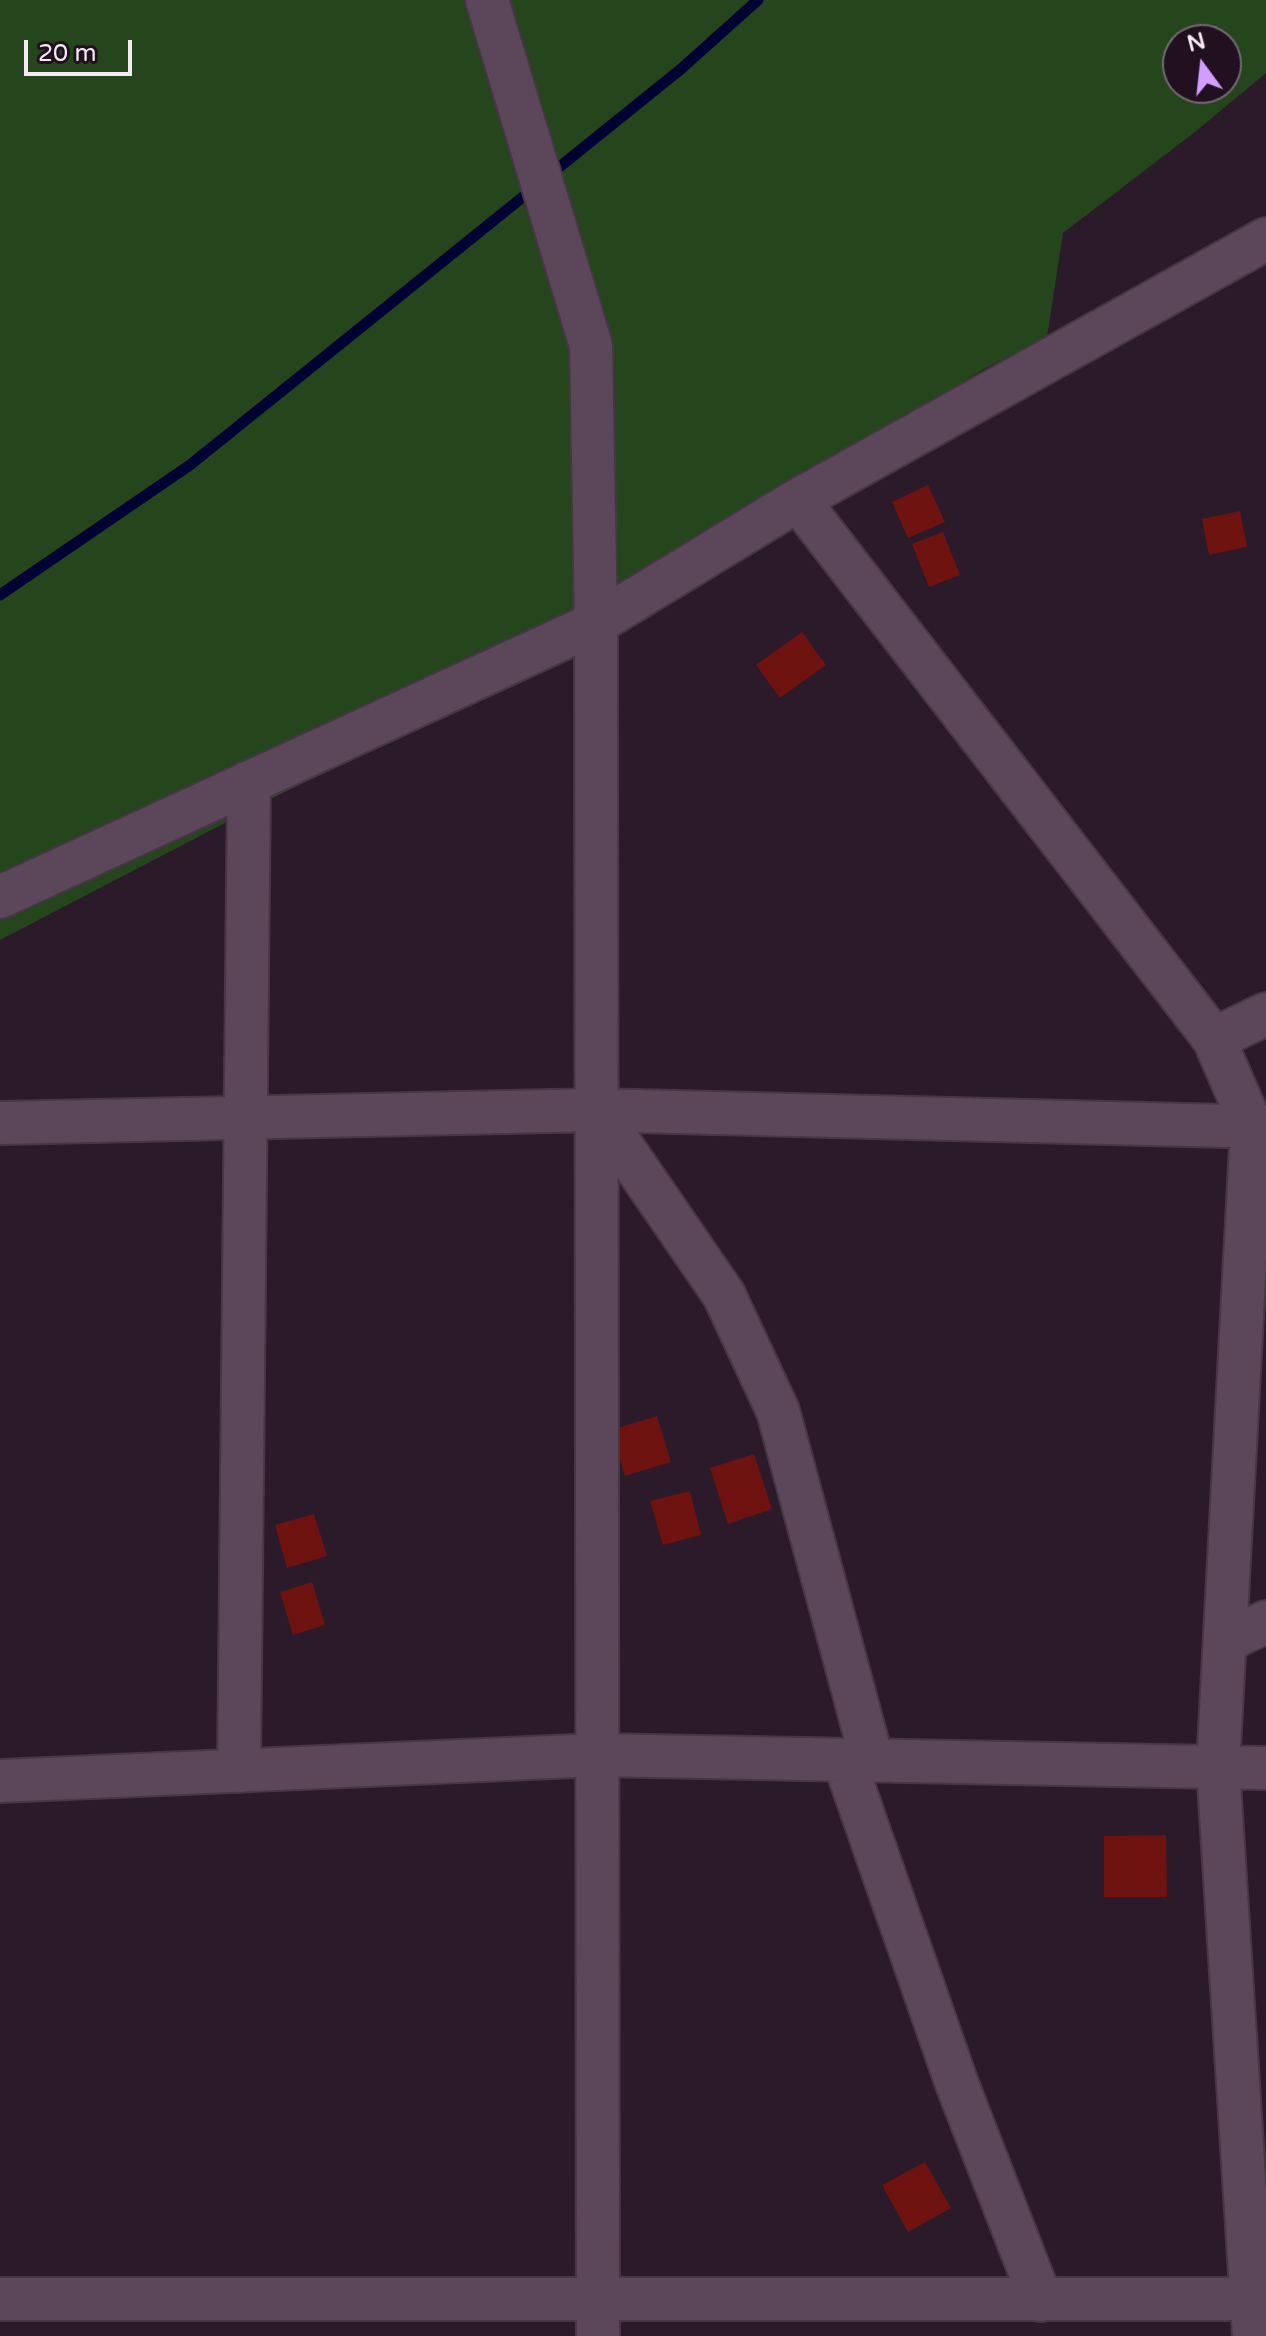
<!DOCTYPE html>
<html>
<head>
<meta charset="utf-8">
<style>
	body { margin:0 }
	#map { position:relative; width:1266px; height:2336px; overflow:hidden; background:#2b1a2a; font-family:"Varela Round",sans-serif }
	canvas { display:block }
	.north { position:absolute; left:1162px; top:24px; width:80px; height:80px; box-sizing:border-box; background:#211120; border:2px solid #766775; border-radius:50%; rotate:345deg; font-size:22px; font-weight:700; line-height:32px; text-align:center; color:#f5e9f4 }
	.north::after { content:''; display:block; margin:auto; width:28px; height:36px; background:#d19dfe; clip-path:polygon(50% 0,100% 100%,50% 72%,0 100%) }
	.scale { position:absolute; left:24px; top:40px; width:108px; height:36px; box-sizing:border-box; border:4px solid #f5e9f4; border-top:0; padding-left:10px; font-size:24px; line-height:28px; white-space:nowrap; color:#f5e9f4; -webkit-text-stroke:6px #211120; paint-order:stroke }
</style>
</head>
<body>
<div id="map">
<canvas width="1266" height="2336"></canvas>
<div class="north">N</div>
<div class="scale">20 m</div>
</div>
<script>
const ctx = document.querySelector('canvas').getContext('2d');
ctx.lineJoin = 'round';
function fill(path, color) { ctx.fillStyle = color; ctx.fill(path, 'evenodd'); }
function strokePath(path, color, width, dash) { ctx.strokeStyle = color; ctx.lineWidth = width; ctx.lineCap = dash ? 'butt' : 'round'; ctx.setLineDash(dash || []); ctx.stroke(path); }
fill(new Path2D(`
	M0,0H1266V73L1195,132L1063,233L1047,337L984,369L371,747L0,940ZM1178,40H1226V88H1178Z`), '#25451c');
strokePath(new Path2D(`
	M547,177L681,69L758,0
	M0,595L190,465L534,188`), '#000233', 11);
fill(new Path2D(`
	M928,485L945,522L908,538L892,502Z
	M1240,511L1247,547L1209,555L1202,519Z
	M943,532L960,575L929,587L912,544Z
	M802,632L826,665L780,698L756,665Z
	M657,1416L671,1462L625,1476L611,1430Z
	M754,1454L772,1509L728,1524L710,1468Z
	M690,1491L701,1535L663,1545L650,1501Z
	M314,1514L327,1556L287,1568L275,1525Z
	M312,1582L325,1625L293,1635L280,1592Z
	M1166,1835L1167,1897H1104V1836Z
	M925,2162L951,2208L908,2232L882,2185Z`), '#6e1310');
const minor = new Path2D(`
	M487,0L591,346L596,623L598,2336
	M798,500L1214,1039L1252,1127L1218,1767L1254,2336
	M0,897L596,623L798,500L1266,239
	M1214,1039L1266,1014
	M597,1110L724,1295L778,1411L872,1760
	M0,1123L597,1110L1266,1127
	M1225,1641L1266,1622
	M844,1760L957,2084L1041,2300
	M239,1771L249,782
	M0,1781L598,1755L1266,1768
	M0,2299H1266`);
strokePath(minor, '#453744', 46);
strokePath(minor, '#5b4759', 42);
</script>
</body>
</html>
